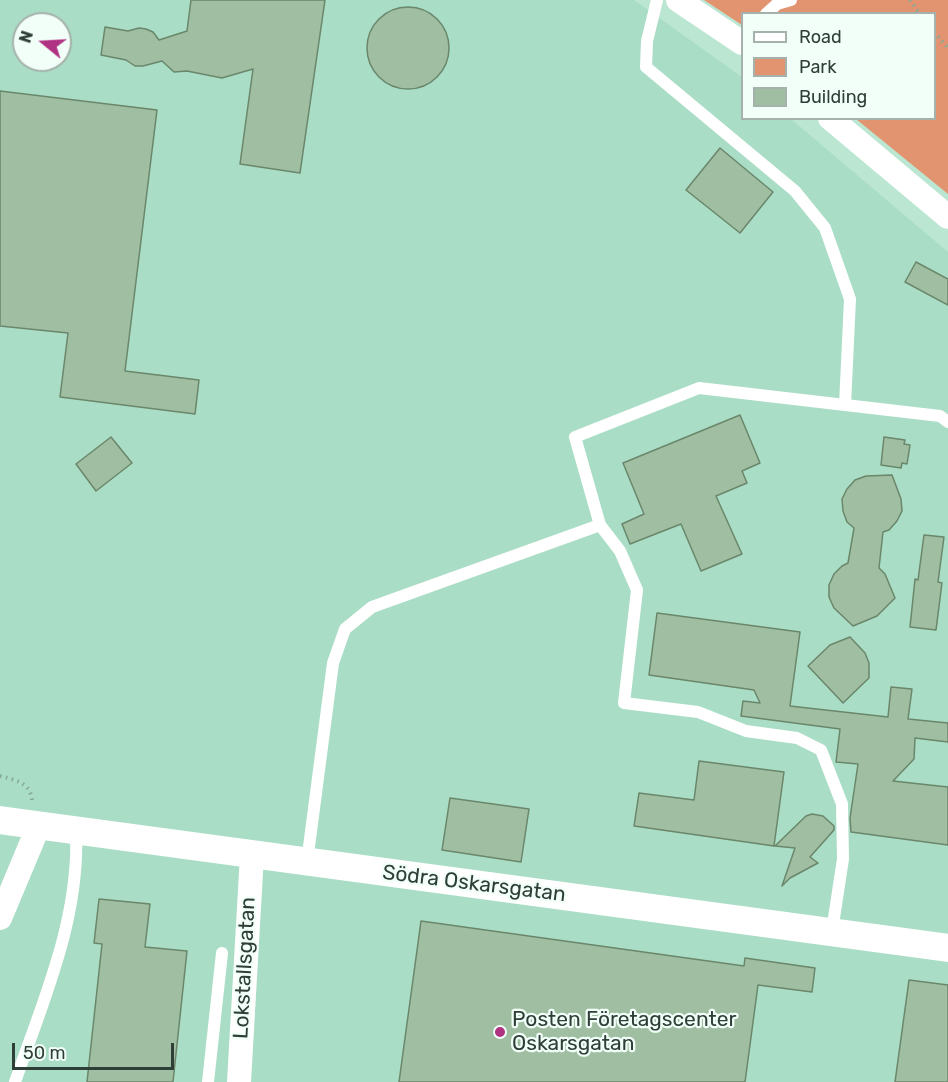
<!DOCTYPE html>
<html>
<head>
<meta charset="utf-8">
<style>
	body { margin:0 }
	#map { position:relative; width:948px; height:1082px; overflow:hidden; background:#bbe6d2; font-family:Rubik,sans-serif }
	canvas { display:block }
	.legend { position:absolute; left:741px; top:12px; width:195px; height:108px; box-sizing:border-box; background:#f2fff9; border:2px solid #a4b2ab; margin:0; padding:8px 10px; list-style:none; font-size:18px; color:#2e3f37 }
	.legend li { display:flex; align-items:center; gap:12px; height:30px }
	.legend b { width:30px; border:2px solid #a4b2ab }
	.north { position:absolute; left:12px; top:12px; width:60px; height:60px; box-sizing:border-box; background:#f2fff9; border:2px solid #a4b2ab; border-radius:50%; rotate:288deg; font-size:16px; font-weight:700; line-height:24px; text-align:center; color:#2e3f37 }
	.north::after { content:''; display:block; margin:auto; width:21px; height:27px; background:#b03383; clip-path:polygon(50% 0,100% 100%,50% 72%,0 100%) }
	.scale { position:absolute; left:12px; top:1043px; width:162px; height:27px; box-sizing:border-box; border:3px solid #2e3f37; border-top:0; padding-left:8px; font-size:18px; line-height:21px; white-space:nowrap; color:#2e3f37; -webkit-text-stroke:4px #f2fff9; paint-order:stroke }
</style>
</head>
<body>
<div id="map">
<canvas width="948" height="1082"></canvas>
<ul class="legend">
<li><b style="height:8px;background:#fff"></b>Road</li>
<li><b style="height:16px;background:#e29470"></b>Park</li>
<li><b style="height:16px;background:#a0bea1"></b>Building</li>
</ul>
<div class="north">N</div>
<div class="scale">50 m</div>
</div>
<script>
const ctx = document.querySelector('canvas').getContext('2d');
ctx.lineJoin = 'round';
function fill(path, color) { ctx.fillStyle = color; ctx.fill(path, 'evenodd'); }
function strokePath(path, color, width, dash) { ctx.strokeStyle = color; ctx.lineWidth = width; ctx.lineCap = dash ? 'butt' : 'round'; ctx.setLineDash(dash || []); ctx.stroke(path); }
function label(font, color, halo, rows, align = 'center') {
  ctx.font = font + ' Rubik,sans-serif'; ctx.lineWidth = 4.5; ctx.setLineDash([]); ctx.textBaseline = 'middle'; ctx.strokeStyle = halo; ctx.fillStyle = color; for (const [text, x, y, turn = 0] of rows) {
    ctx.save(); ctx.translate(x, y); ctx.rotate((+turn || 0) * Math.PI / 180); ctx.textAlign = isNaN(turn) ? turn : align; if (halo) ctx.strokeText(text, 0, 0); ctx.fillText(text, 0, 0); ctx.restore();
  }
}
fill(new Path2D(`
	M0,0H634L742,77V118L791,119L948,252V1082H0ZM24,24H60V60H24Z`), '#aaddc6');
fill(new Path2D(`
	M704,0H948V194L856,119L934,118V14H742V25Z`), '#e29470');
const building = new Path2D(`
	M191,0H325L300,173L240,164L253,69L222,78L187,71L174,72L162,61L143,66H135L126,60L101,55L105,27L128,31L139,28L146,29L153,32L159,40L187,31Z
	M367 48a41 41 0 1 1 82 0a41 41 0 1 1-82 0Z
	M0,91L157,110L125,371L199,380L195,414L60,397L68,333L0,326Z
	M720,148L773,192L740,233L686,190Z
	M916,262L948,279V305L905,282Z
	M740,415L760,463L742,471L747,483L716,496L742,554L701,571L681,524L630,544L622,524L644,514L623,463Z
	M111,437L132,463L96,491L76,464Z
	M884,437L905,440L904,444L910,445L907,464L902,463L901,468L881,465Z
	M892,475L901,499L902,511L897,521L889,530L883,532L879,568L885,574L895,598L877,616L853,626L834,608L829,597V585L834,574L842,566L848,563L854,528L847,522L843,511L842,499L847,489L855,480L866,476Z
	M924,535L944,537L938,582L942,583L936,630L910,627L915,579L918,580Z
	M657,613L800,632L790,706L888,717L891,687L912,689L908,719L948,723V742L915,738L914,759L893,781L948,787V845L851,832L850,818L858,764L836,762L840,729L741,716L743,701L760,703L754,690L649,675Z
	M850,637L865,653L869,663V678L843,703L808,666L830,645Z
	M699,761L784,772L774,846L634,826L639,793L694,800Z
	M450,798L529,809L521,862L442,850Z
	M812,814L823,816L834,826V830L810,857L818,863L790,878L782,886L795,848L775,846L806,816Z
	M99,899L150,904L145,947L187,951L173,1082H87L102,944L94,943Z
	M421,921L744,966L745,958L815,968L812,992L758,985L745,1082H399Z
	M909,980L948,985V1082H895Z`);
fill(building, '#a0bea1');
strokePath(building, '#6a876b', 1.5);
strokePath(new Path2D(`
	M910,0L920,14
	M934,32L948,48
	M0,776C15,780 30,782 32,800`), '#86a898', 4, [1.5, 4.5]);
strokePath(new Path2D(`
	M657,0L647,41L646,67L795,191L825,228L850,299L845,405
	M766,14L777,4L791,0
	M600,525L575,437L699,388L940,416L948,422
	M307,862L333,663L345,629L372,607L600,525L620,551L637,590L624,703L698,712L746,731L797,738L821,750L842,804L843,859L832,931
	M15,1082C43,1001 80,919 76,831
	M208,1082L222,953`), '#fff', 12);
strokePath(new Path2D(`
	M678,0L742,43
	M830,118L948,217
	M0,918L39,825
	M239,1082L252,855`), '#fff', 24);
strokePath(new Path2D(`
	M0,820L948,948`), '#fff', 28);
for (const [x, y, r, color] of [
	[500,1032,6,"#b03383"]
]) { const dot = new Path2D(); dot.arc(x, y, r, 0, 2 * Math.PI); ctx.fillStyle = color; ctx.fill(dot); strokePath(dot, '#f2fff9', 2); }
label('21px', '#2e3f37', '#f2fff9', [
	["Södra Oskarsgatan",474,884,7],
	["Lokstallsgatan",245,968,-87]
]);
label('21px', '#2e3f37', '#f2fff9', [
	["Posten Företagscenter",512,1020],
	["Oskarsgatan",512,1044]
], 'left');
</script>
</body>
</html>
